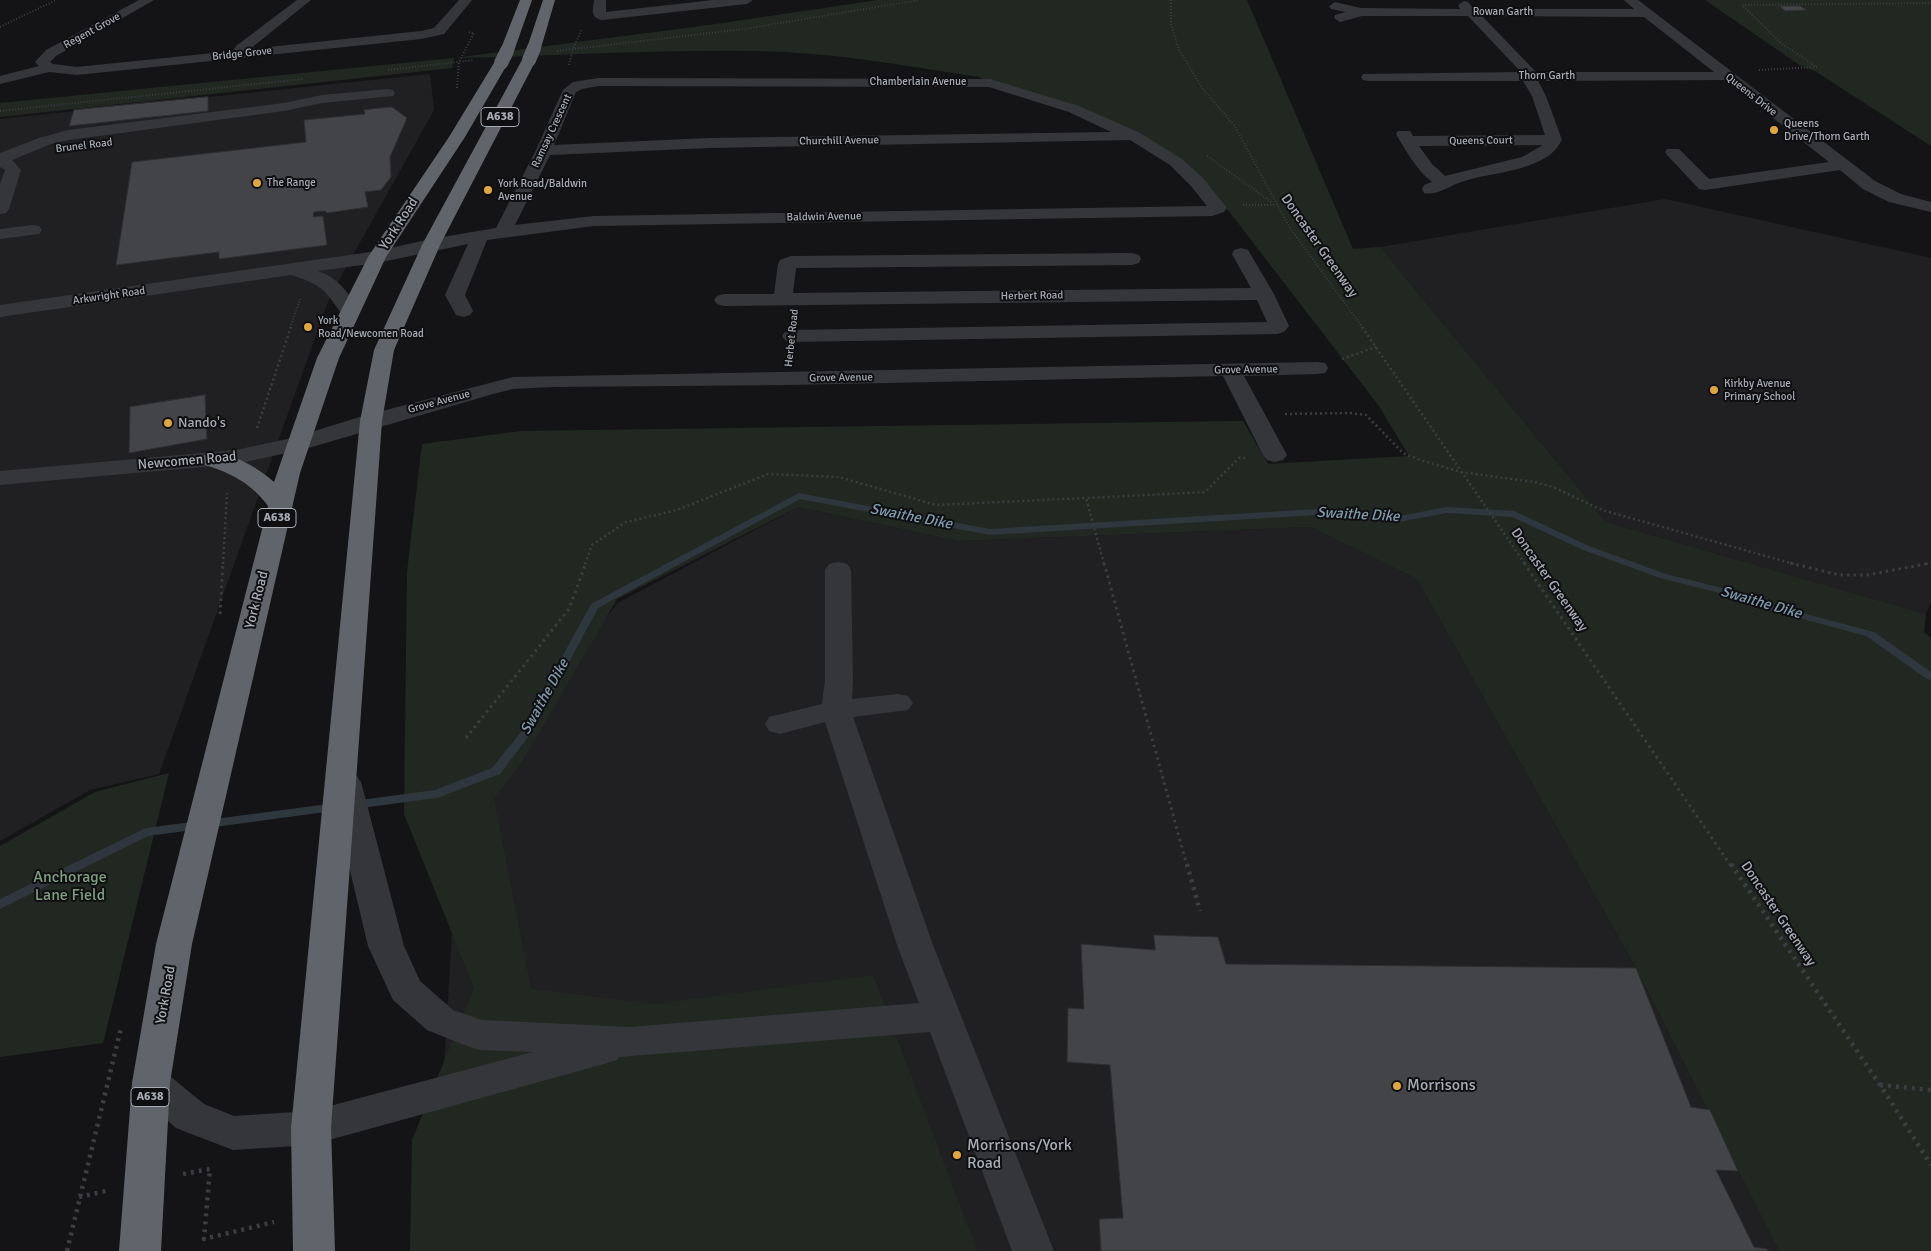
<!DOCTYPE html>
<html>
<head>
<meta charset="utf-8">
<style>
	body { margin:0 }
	canvas { display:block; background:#141416 }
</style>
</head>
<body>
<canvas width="1931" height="1251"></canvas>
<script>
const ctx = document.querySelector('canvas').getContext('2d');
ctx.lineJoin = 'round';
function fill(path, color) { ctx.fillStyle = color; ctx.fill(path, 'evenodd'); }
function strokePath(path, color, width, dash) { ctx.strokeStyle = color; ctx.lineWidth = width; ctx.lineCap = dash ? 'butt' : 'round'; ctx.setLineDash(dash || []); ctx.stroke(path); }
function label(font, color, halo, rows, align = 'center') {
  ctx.font = font + ' Signika,sans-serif'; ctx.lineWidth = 4; ctx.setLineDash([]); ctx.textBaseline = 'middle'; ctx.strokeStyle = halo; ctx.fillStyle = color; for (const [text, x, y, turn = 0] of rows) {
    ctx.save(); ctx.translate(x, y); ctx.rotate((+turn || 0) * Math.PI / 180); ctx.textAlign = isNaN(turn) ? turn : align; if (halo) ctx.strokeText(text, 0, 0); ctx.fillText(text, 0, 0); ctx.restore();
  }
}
fill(new Path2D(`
	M430,74L434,110L330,296L159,774L90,790L0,841V119Z
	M1665,199L1931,258V602L1926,614L1606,522L1380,247Z
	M798,507L958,541L1311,527L1417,579L1636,968L1779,1251H433L460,799L618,603Z`), '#202022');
fill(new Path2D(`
	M878,0H1247L1353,249L1380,247L1606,522L1926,614L1924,632L1931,638V1251H1779L1636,968L1417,579L1311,527L958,541L798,507L617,599L523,760L494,798L531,989L656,1004L873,975L977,1251H410L412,1140L474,988L404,814L407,572L422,444L521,431L1243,421L1268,464L1409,456L1379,406L1228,210L1134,136L1107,123L990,83L979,77C906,66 832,52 757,51C656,49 555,56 454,58L452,68L0,117V103L454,58L709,25Z
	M1705,0H1931V146L1815,71L1801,66Z
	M169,773L103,1043L0,1057V846L95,792Z`), '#212821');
fill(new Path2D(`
	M799,493L990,529L1332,508L1394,517L1447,507L1514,511L1589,546L1666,574L1722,588L1772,605L1874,632L1931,672V680L1927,679L1866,636L1766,609L1716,592L1660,578L1583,550L1512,517L1447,513L1394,523L1332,514L990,535L800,499L598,608L531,733L500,774L437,798L353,809L349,808L347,805L349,802L353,801L435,790L492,768L521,732L591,604Z
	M336,803L340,804L342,807L340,810L148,836L0,909V899L146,828Z`), '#2e373d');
const building = new Path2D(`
	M1779,6H1800L1807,10L1786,11Z
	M208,97V111L69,126L74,110Z
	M392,107L407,118L390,157L391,177L381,190L365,192L368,207L327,213L325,211L314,212L313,217L323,216L327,245L219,259V252L116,265L132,162L306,142L304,120L365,114L364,110Z
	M205,395L207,439L129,453L130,407Z
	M1154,935L1218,937L1226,964L1636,968L1691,1107L1710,1110L1738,1171L1716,1170L1754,1247L1767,1249L1768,1251H1101L1099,1219L1123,1218L1110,1065L1067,1062L1068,1008L1084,1009L1081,944L1155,950Z`);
fill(building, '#434448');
strokePath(building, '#2e2e31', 1);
strokePath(new Path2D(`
	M1171,0V24L1179,50L1203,89L1234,125L1290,228L1363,328
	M0,27L56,0
	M557,51L744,29L919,0
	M569,65L573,49L582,29
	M388,70L474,60
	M1759,70L1817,67L1782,44L1742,5L1931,3
	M457,88L459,62L474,33L467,32
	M0,111L303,79
	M1207,156L1273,203
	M1243,205H1276
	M290,328L301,297`), '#3b3d41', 2, [1, 2]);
strokePath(new Path2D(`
	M1362,327L1525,564
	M1342,359L1376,347
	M1285,414L1349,413L1366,415L1403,453L1420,460L1461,472L1534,482L1553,487L1602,510L1794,564
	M257,428L291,327
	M223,564L227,493
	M585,564L592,545L626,522L677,510L768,474L839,477L936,505L1086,498
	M1104,564L1086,498L1205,492L1239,458H1245
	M1926,564L1931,563`), '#3b3d41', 2.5, [2, 3]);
strokePath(new Path2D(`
	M1104,563L1187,866
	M1524,563L1731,866
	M1790,563L1840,575H1867L1931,563
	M220,614L223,563
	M466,738L569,609L586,563`), '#3b3d41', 3, [2.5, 4]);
strokePath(new Path2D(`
	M1187,864L1200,911
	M1731,864L1886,1094L1931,1165
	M1880,1085L1931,1090
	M183,1174L210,1169L204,1239L274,1222
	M79,1197L106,1191
	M67,1251L121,1028`), '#3b3d41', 4.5, [3, 5]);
fill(new Path2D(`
	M139,0H154L56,56L50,62L53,64L77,67L233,51L236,46L297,0H311L250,49L421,31L434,28L459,0H472L444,34L421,39L77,75L49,72L0,84V76L39,66L35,62L46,50Z
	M594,0H606V12L713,0H753L747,4L602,20C590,17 593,11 594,0Z
	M1624,0H1638L1875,181L1901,194L1931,202V212L1889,202L1863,189L1840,170L1705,190L1699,189L1667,155L1665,152L1667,149H1679L1709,179L1829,162L1725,80L1538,81L1546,96L1562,140C1557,148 1552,155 1543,159C1518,173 1488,173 1461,182C1449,186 1437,196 1424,193L1422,189L1424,185L1432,182C1416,169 1406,151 1396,134L1398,131H1410L1413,136L1545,135L1532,96L1523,81H1368L1363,80L1361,77L1363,74L1521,72L1468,16H1362L1340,22L1334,18L1335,15L1346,12L1331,9L1329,6L1335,2L1361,8L1460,9L1458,5L1464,1L1468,2L1474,9H1634ZM1482,16L1644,17L1714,72H1536ZM1543,145L1522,157L1445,176L1432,164L1419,146Z
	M598,78L990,79L1079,106L1140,133L1182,159L1203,178L1227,208L1224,212L1212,216L594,226L487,240L465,295L473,311L470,315L463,317L456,315L445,295L468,244L377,263L318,271C339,278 349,294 360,312L357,316L350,318L343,316C325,290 323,285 291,275L0,317V305L377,251L431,239L496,228L536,150L563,90L573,82ZM598,86L989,87L1069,112L1111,132L709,138L554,145L576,92L582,89ZM1130,140L1170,165L1191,186L1207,206L594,216L515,225L550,155L709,148Z
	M388,89L393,90L395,93L393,96L322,103L284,111L69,140L51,144L12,160L21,170L9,209L6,213L0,214V184L5,170L0,167V153L39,138L68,130L284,103L322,95Z
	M33,225L39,226L42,230L39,234L0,239V229Z
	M1241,248L1248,250L1274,294L1289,326L1284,332L1277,334L792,342L785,340L782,336L785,332L792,330L1267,322L1257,300L724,306L717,304L714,300L717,296L724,294H774L778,264L780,260L791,256L1132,253L1139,255L1141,259L1139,263L1132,265L796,268L793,293L1251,288L1232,254L1234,250Z
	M1317,362L1325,363L1328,368L1325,373L1317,374L1244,376L1287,455L1283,460L1275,462L1267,460L1263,455L1223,376L788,385L552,387L513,389L493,394L305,449L236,464L0,485V471L236,450L292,438L363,416L513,377Z
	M838,562L847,564L851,570L853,680L852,699L898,694L908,696L913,703L908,710L853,717L933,945L1054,1251H1012L930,1032L619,1057L617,1060L604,1064L311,1145L233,1150L176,1128L137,1094L132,1083L137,1072L151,1067L165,1072L204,1104L234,1116L311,1111L533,1052L480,1050L467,1046L427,1030L393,1000L368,946L329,782L334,775L345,772L356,775L361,782L404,946L420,981L453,1010L482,1020L630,1027L919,1003L897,945L825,722L780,734L769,731L765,724L769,717L822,704L825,680V570L829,564Z`), '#35363a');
fill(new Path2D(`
	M520,0H532L514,51L512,54H502L500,51Z
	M543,0H555L541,48L534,52L527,48Z
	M529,56L536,60L441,243L394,350L382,421L331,1128L335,1251H293L291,1128L360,421L374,350L423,243L522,60Z
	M501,59L508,63L465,137L386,257L339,358L300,473L192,944L170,1083L161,1251H119L132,1083L156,944L268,506C251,483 231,473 205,465L201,460L205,455C227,449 257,467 274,482L317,358L368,257L449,137L494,63Z`), '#62646b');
strokePath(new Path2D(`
	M529,60L534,48
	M501,63L507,51`), '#62646b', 14);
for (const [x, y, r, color] of [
	[1774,130,5,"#e2a63f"],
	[257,183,5,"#e2a63f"],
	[488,190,5,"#e2a63f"],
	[308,327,5,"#e2a63f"],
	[1714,390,5,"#e2a63f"],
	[168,423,5,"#e2a63f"],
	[1397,1086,5,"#e2a63f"],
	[957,1155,5,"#e2a63f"]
]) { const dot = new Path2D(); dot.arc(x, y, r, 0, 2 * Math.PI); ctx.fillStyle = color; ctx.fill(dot); strokePath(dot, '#0f0f11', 2); }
label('11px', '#a7acb5', '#0f0f11', [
	["Rowan Garth",1503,12],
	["Regent Grove",92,31,-29],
	["Bridge Grove",242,54,-6],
	["Thorn Garth",1547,76],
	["Chamberlain Avenue",918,82],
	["Queens Drive",1751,95,38],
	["Ramsay Crescent",552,131,-65],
	["Churchill Avenue",839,141,-1],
	["Queens Court",1481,141,-1],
	["Brunel Road",84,146,-7],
	["Baldwin Avenue",824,217,-1],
	["Arkwright Road",109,296,-8],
	["Herbert Road",1032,296,-1],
	["Herbet Road",792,338,-84],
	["Grove Avenue",1246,370,-1],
	["Grove Avenue",841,378,-1],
	["Grove Avenue",439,402,-15]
]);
label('11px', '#a7acb5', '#0f0f11', [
	["Queens",1784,124],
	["Drive/Thorn Garth",1784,137],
	["The Range",267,183],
	["York Road/Baldwin",498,184],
	["Avenue",498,197],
	["York",318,321],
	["Road/Newcomen Road",318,334],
	["Kirkby Avenue",1724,384],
	["Primary School",1724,397]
], 'left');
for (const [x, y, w] of [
	[500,117,38],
	[277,518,38],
	[150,1097,38]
]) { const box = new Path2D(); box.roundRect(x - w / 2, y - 9.5, w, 19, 4); ctx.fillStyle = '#0f0f11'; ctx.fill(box); strokePath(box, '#a7acb5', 1); }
label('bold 12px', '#a7acb5', null, [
	["A638",500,117],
	["A638",277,518],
	["A638",150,1097]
]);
label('14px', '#a7acb5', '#0f0f11', [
	["York Road",399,224,-57],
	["Doncaster Greenway",1319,246,55],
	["Newcomen Road",187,461,-5],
	["Doncaster Greenway",1549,580,55],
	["York Road",257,600,-76],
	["Doncaster Greenway",1778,914,56],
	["York Road",166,995,-80]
]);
label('14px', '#a7acb5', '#0f0f11', [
	["Nando's",178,423]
], 'left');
label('italic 15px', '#809aad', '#0f0f11', [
	["Swaithe Dike",1358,515,3],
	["Swaithe Dike",911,517,11],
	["Swaithe Dike",1761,603,16],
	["Swaithe Dike",545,697,-61]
]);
label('16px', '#7f9e80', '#0f0f11', [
	["Anchorage",70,878],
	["Lane Field",70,896]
]);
label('16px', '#a7acb5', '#0f0f11', [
	["Morrisons",1407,1086],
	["Morrisons/York",967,1146],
	["Road",967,1164]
], 'left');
</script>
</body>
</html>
